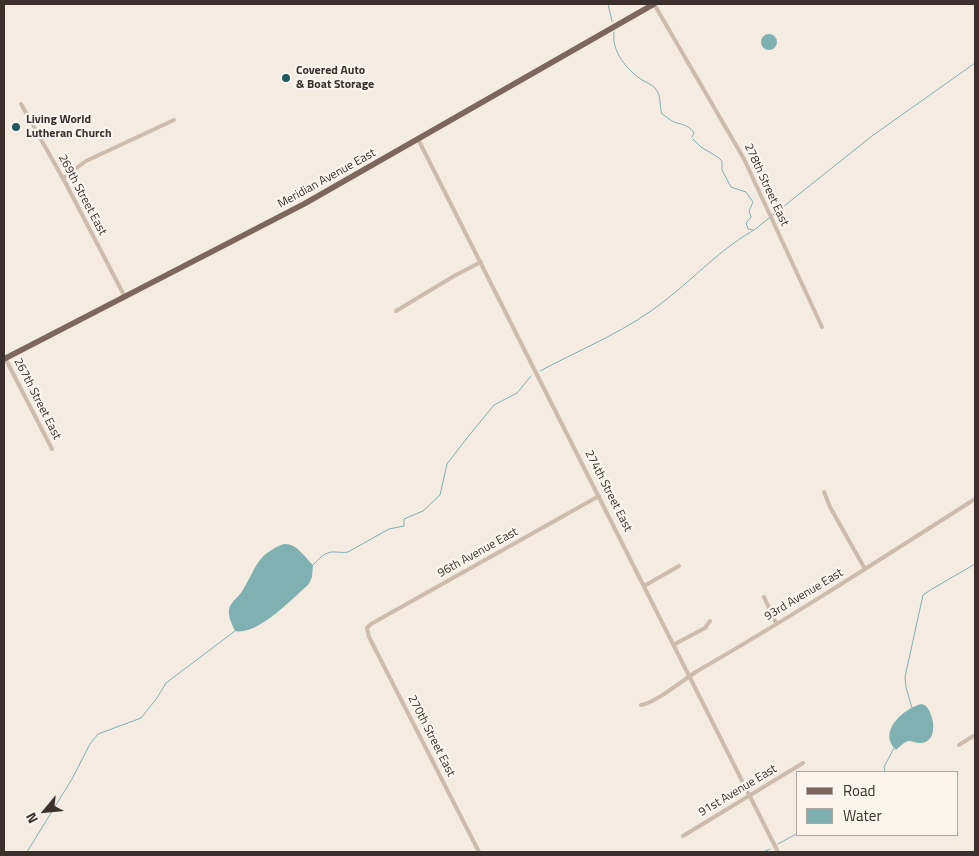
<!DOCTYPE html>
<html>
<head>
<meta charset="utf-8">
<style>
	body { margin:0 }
	#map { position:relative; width:979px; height:856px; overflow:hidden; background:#f4ebe1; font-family:"Titillium Web",sans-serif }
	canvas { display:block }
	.frame { position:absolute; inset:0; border:5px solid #3b302b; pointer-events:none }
	.legend { position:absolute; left:796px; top:771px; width:162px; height:65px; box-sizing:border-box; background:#fbf5ee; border:1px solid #aea6a0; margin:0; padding:6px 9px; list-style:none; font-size:15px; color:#3b302b }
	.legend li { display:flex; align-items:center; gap:10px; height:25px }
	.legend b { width:25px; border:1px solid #aea6a0 }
	.north { position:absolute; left:20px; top:786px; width:50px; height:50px; -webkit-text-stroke:4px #fbf5ee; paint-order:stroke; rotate:242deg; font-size:14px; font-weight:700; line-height:20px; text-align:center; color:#3b302b }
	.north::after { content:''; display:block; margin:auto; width:18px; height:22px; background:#3b302b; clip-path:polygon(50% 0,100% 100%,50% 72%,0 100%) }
</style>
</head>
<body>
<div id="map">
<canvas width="979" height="856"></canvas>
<div class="frame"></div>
<ul class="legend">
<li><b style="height:6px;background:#7d675c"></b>Road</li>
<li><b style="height:14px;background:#7fb0b2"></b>Water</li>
</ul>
<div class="north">N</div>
</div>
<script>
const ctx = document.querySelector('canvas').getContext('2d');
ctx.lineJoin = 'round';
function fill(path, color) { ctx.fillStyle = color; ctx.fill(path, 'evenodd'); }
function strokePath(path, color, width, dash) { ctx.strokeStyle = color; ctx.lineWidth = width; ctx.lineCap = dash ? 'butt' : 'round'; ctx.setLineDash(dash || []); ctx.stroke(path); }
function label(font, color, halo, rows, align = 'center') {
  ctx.font = font + ' "Titillium Web",sans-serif'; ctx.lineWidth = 4.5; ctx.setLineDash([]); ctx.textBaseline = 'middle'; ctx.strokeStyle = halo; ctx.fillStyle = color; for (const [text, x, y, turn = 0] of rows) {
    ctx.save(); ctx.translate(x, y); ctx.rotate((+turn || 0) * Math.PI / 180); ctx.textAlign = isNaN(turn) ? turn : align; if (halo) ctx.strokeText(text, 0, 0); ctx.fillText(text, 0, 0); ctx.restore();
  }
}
fill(new Path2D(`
	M761 42a8 8 0 1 1 16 0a8 8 0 1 1-16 0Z
	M284,544C296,543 305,557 313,565L312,577L309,584C293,598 257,636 235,631C232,624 228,617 229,609C231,602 237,598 241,593C256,570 255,555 284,544Z
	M921,704C927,705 929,709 931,715C935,725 935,743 920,743C916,743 912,741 909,741C903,742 900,747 896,750C877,732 903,709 921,704Z`), '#7fb0b2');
strokePath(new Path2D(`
	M608,4L612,21
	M614,32C611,51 627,70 642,80C646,82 652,85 655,88C662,96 659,106 662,114C667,117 672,122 677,123C684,125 690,126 694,133L692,137
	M693,139L701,147L719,158L722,161V170L731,187L746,192L753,202L749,211L751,217L746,223L748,229L753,230
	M540,371C583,348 629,330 667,299C696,276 722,248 754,230L872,136L975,63
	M313,565C319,559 325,551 335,552C340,552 343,553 348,552L389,529L404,526V519L423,511L440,495L447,464L467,438L494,405L517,393L531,376
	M912,708L906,687L905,677L923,595L932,589L975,564
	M885,772L884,767L894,748
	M778,844L798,833
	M27,852L72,779L90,744L98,734L141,718L157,698L166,683L235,631
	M763,852L770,849`), '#7fb0b2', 1);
strokePath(new Path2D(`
	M654,4L744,159L822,327
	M21,104L65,182L125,297
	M418,139L778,852
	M63,178L86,161L174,120
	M396,311L454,276L481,262
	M5,358L52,449
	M824,492L830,507L865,569
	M644,586L679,566
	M764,597L776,623
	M675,644L705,628L710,621
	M641,705C656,703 685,678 699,670C793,616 884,557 975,499
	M959,745L975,735
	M683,836L803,763
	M479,852L369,637L367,628L371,624L599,496`), '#cdbbac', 4);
strokePath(new Path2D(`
	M4,359L304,204L654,4`), '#7d675c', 5.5);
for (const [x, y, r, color] of [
	[286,78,5,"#1f5a5e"],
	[16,127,5,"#1f5a5e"]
]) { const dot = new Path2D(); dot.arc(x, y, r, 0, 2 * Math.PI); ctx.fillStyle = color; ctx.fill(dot); strokePath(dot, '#fbf5ee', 2); }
label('bold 12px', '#3b302b', '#fbf5ee', [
	["Covered Auto",296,71],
	["& Boat Storage",296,85],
	["Living World",26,120],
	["Lutheran Church",26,134]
], 'left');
label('12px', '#3b302b', '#fbf5ee', [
	["Meridian Avenue East",327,179,-29],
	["278th Street East",766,185,65],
	["269th Street East",82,195,62],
	["267th Street East",37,399,63],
	["274th Street East",608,491,63],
	["96th Avenue East",478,553,-29],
	["93rd Avenue East",804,595,-31],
	["270th Street East",431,736,63],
	["91st Avenue East",738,791,-31]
]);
</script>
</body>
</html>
